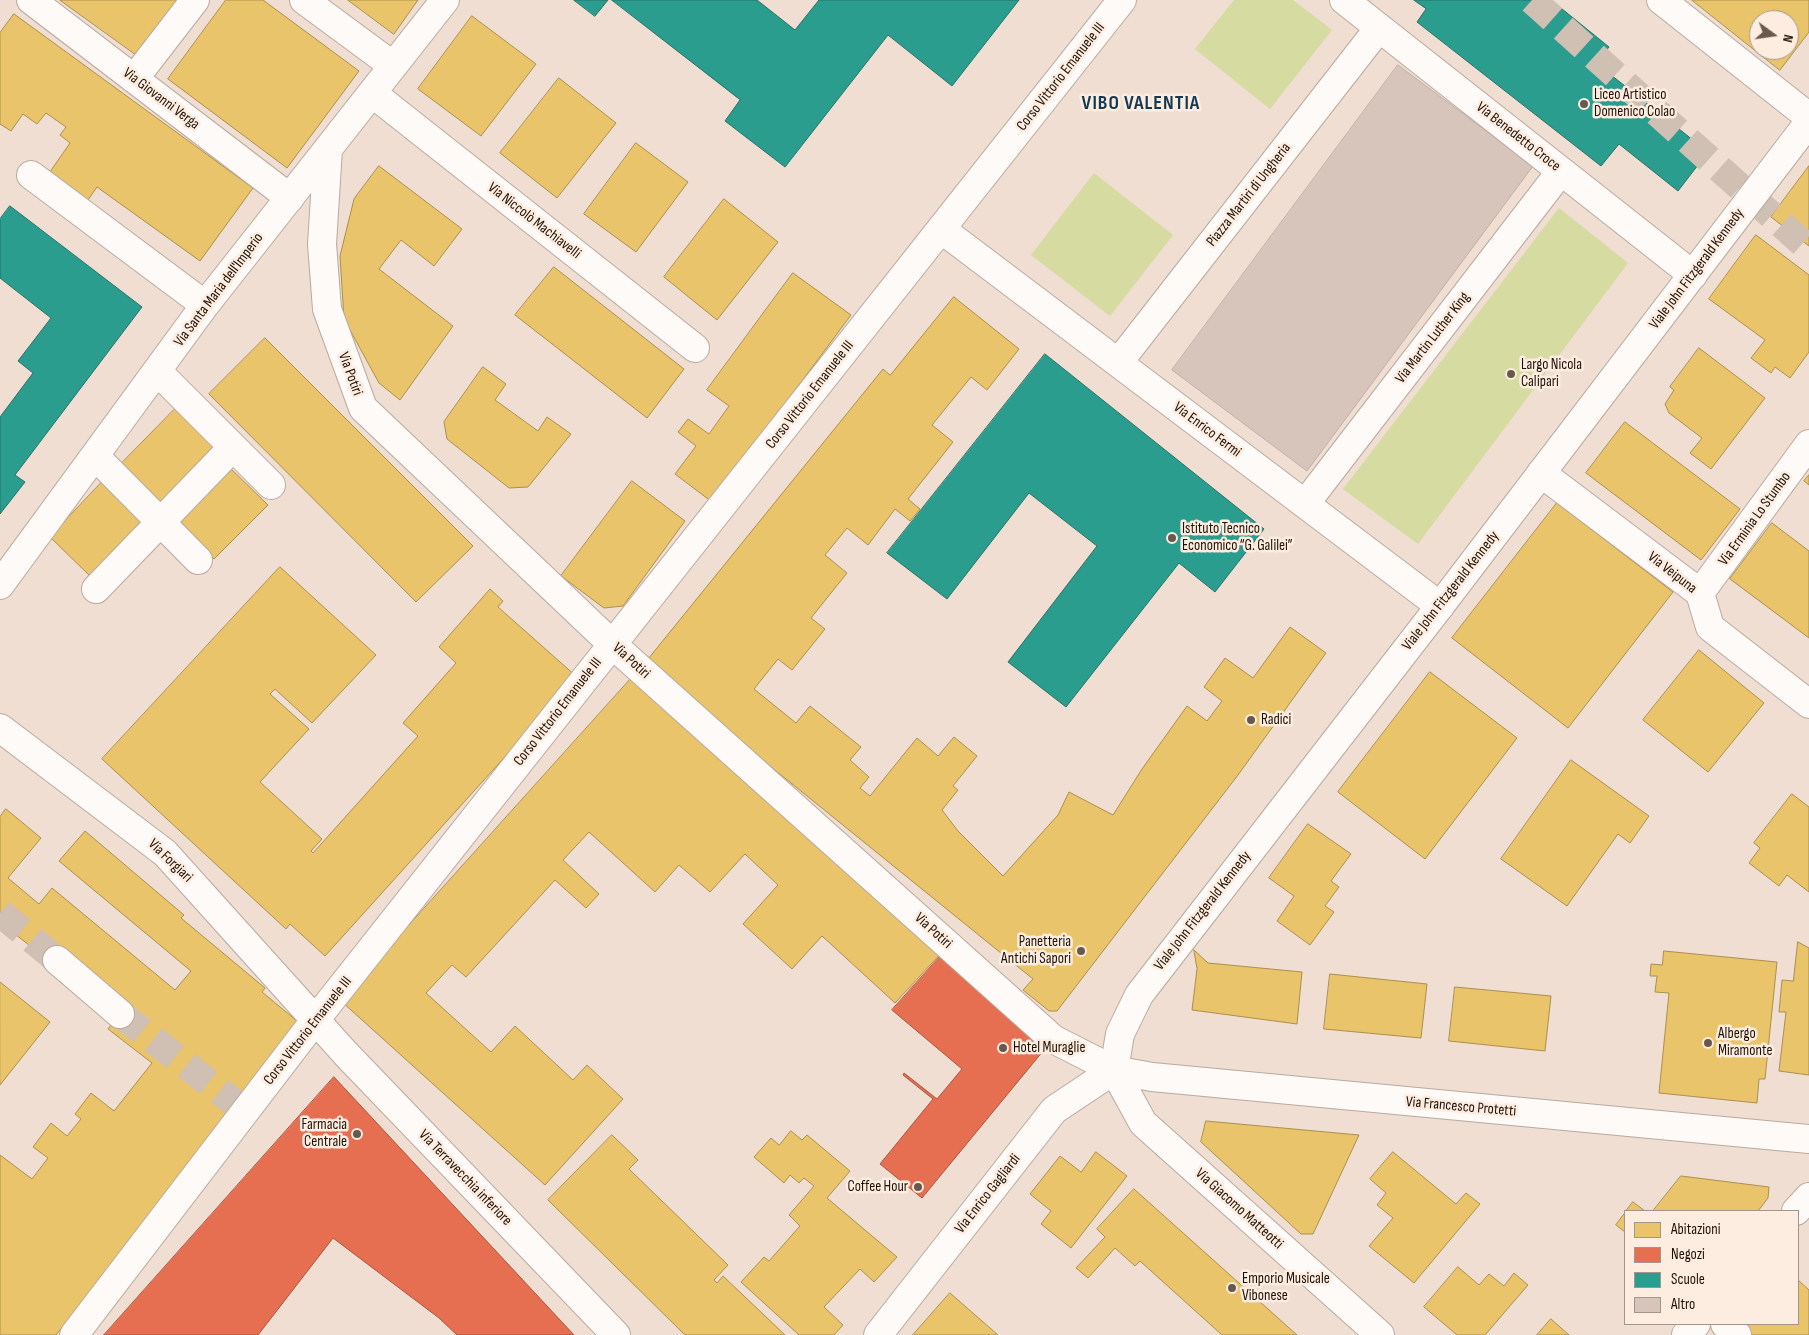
<!DOCTYPE html>
<html>
<head>
<meta charset="utf-8">
<style>
	body { margin:0 }
	#map { position:relative; width:1809px; height:1335px; overflow:hidden; background:#efded1; font-family:"Sofia Sans Condensed",sans-serif }
	canvas { display:block }
	.legend { position:absolute; left:1624px; top:1210px; width:175px; height:115px; box-sizing:border-box; background:#fdede1; border:1px solid #a4958a; margin:0; padding:6px 9px; list-style:none; font-size:15px; color:#1f1207 }
	.legend li { display:flex; align-items:center; gap:10px; height:25px }
	.legend b { width:25px; border:1px solid #a4958a }
	.north { position:absolute; left:1749px; top:10px; width:50px; height:50px; box-sizing:border-box; background:#fdede1; border:1px solid #a4958a; border-radius:50%; rotate:104deg; font-size:14px; font-weight:700; line-height:20px; text-align:center; color:#1f1207 }
	.north::after { content:''; display:block; margin:auto; width:18px; height:22px; background:#68594e; clip-path:polygon(50% 0,100% 100%,50% 72%,0 100%) }
</style>
</head>
<body>
<div id="map">
<canvas width="1809" height="1335"></canvas>
<ul class="legend">
<li><b style="height:14px;background:#e9c46a"></b>Abitazioni</li>
<li><b style="height:14px;background:#e76f51"></b>Negozi</li>
<li><b style="height:14px;background:#2a9d8f"></b>Scuole</li>
<li><b style="height:14px;background:#d7c5bb"></b>Altro</li>
</ul>
<div class="north">N</div>
</div>
<script>
const ctx = document.querySelector('canvas').getContext('2d');
ctx.lineJoin = 'round';
function fill(path, color) { ctx.fillStyle = color; ctx.fill(path, 'evenodd'); }
function strokePath(path, color, width, dash) { ctx.strokeStyle = color; ctx.lineWidth = width; ctx.lineCap = dash ? 'butt' : 'round'; ctx.setLineDash(dash || []); ctx.stroke(path); }
function label(font, color, halo, rows, align = 'center') {
  ctx.font = font + ' "Sofia Sans Condensed",sans-serif'; ctx.lineWidth = 5; ctx.setLineDash([]); ctx.textBaseline = 'middle'; ctx.strokeStyle = halo; ctx.fillStyle = color; for (const [text, x, y, turn = 0] of rows) {
    ctx.save(); ctx.translate(x, y); ctx.rotate((+turn || 0) * Math.PI / 180); ctx.textAlign = isNaN(turn) ? turn : align; if (halo) ctx.strokeText(text, 0, 0); ctx.fillText(text, 0, 0); ctx.restore();
  }
}
fill(new Path2D(`
	M1234,0H1293L1332,30L1270,109L1195,49Z
	M1094,173L1173,235L1110,316L1031,255Z
	M1559,208L1628,263L1418,544L1343,489Z`), '#d5dba1');
const homes = new Path2D(`
	M60,0H179L138,56Z
	M226,0H263L359,71L287,168L168,79Z
	M348,0H418L394,34Z
	M1692,0H1809V32L1780,70ZM1759,20H1789V50H1759Z
	M14,14L253,188L200,261L97,187L83,207L45,179L70,143L60,135L66,127L46,113L37,124L23,114L11,131L0,124V33Z
	M472,16L536,64L481,136L418,89Z
	M559,78L616,123L557,198L500,153Z
	M636,143L688,182L636,252L584,214Z
	M379,166L462,229L434,266L401,240L379,269L453,326L400,400L379,383L344,319L340,256L354,199Z
	M1809,166V246L1771,217Z
	M724,199L778,242L717,320L664,277Z
	M1756,235L1809,275V352L1790,378L1775,367L1771,373L1751,358L1765,340L1709,299Z
	M554,267L684,369L647,418L515,315Z
	M793,273L851,315L712,502L675,474L696,446L678,432L688,419L709,434L729,406L707,390Z
	M954,297L1019,349L987,390L971,377L932,425L953,442L908,499L920,509L910,521L895,509L868,545L847,528L825,555L847,573L811,618L825,629L792,670L778,659L754,689L796,723L810,706L861,747L850,760L869,777L860,788L870,796L917,738L938,756L954,737L977,756L953,786L958,790L942,810L958,831L1003,876L1058,815L1069,792L1113,815L1142,769L1187,706L1207,721L1222,701L1204,687L1225,658L1253,678L1290,627L1326,653L1238,775L1057,1011H1049L1023,990L1033,979L644,664L883,369L890,375Z
	M265,338L473,546L416,602L209,394Z
	M1699,348L1765,398L1711,469L1690,453L1702,438L1669,413L1665,404L1674,390L1670,387Z
	M483,367L506,384L495,400L538,431L547,417L571,434L528,487L509,488L447,439L444,422Z
	M175,409L216,448L161,505L120,465Z
	M1625,422L1740,509L1701,560L1586,473Z
	M226,464L268,505L214,559L173,518Z
	M1809,475V485L1804,481Z
	M632,481L685,521L623,606L604,608L561,576Z
	M102,482L143,522L91,577L50,537Z
	M1557,503L1673,592L1568,728L1452,638Z
	M1772,523L1809,551V638L1730,579Z
	M280,567L376,655L312,723L275,689L270,694L309,729L260,782L322,839L311,851L313,853L418,736L403,723L456,663L439,647L490,589L503,601L498,607L577,677L325,956L290,924L286,929L102,759Z
	M1699,650L1764,703L1708,772L1643,720Z
	M1430,672L1517,738L1425,859L1338,792Z
	M636,673L944,950L895,1003L822,936L792,969L743,924L778,885L745,854L710,892L679,865L655,892L589,832L563,860L599,894L586,908L555,880L466,977L452,965L426,993L491,1052L515,1026L573,1080L587,1065L623,1099L545,1185L341,1001Z
	M1571,760L1649,816L1630,843L1618,834L1567,906L1501,859Z
	M1792,794L1809,807V892L1787,875L1779,886L1749,863L1760,848L1754,843Z
	M6,809L41,838L8,878L39,904L52,888L175,990L191,971L59,861L85,831L184,915L181,918L265,988L262,992L303,1026L56,1335H0V1155L32,1179L48,1158L33,1147L51,1123L67,1136L81,1119L75,1114L91,1093L114,1111L152,1063L108,1029L125,1007L54,965L0,922V817Z
	M1308,824L1351,854L1331,881L1339,887L1325,906L1334,912L1310,945L1277,921L1294,896L1269,878Z
	M1798,942L1809,948V1075L1779,1071L1786,1012H1779L1782,980L1793,981Z
	M1194,950L1208,963L1302,972L1297,1024L1192,1010L1197,969Z
	M1664,951L1777,962L1765,1079H1759L1757,1103L1659,1093L1669,993L1655,992L1657,976H1650L1651,964L1662,965Z
	M1330,974L1427,984L1421,1038L1324,1029Z
	M0,982L50,1022L0,1085Z
	M1455,987L1551,996L1545,1051L1449,1041Z
	M1206,1121L1359,1135L1313,1234H1301L1201,1142Z
	M791,1131L802,1140L807,1135L850,1171L827,1198L897,1257L874,1282L860,1269L824,1307L843,1325L834,1335H799L741,1282L764,1257L769,1261L800,1226L789,1215L814,1186L804,1178L799,1183L790,1175L784,1183L754,1157L771,1138L779,1145Z
	M612,1135L638,1160L629,1169L728,1265L714,1280L717,1283L723,1276L785,1335H685L548,1200Z
	M1096,1152L1127,1176L1071,1248L1041,1224L1051,1211L1030,1194L1060,1156L1081,1172Z
	M1393,1152L1456,1204L1466,1193L1480,1204L1414,1283L1369,1246L1393,1218L1377,1205L1386,1193L1370,1179Z
	M1681,1176L1769,1187L1768,1198L1758,1211H1653Z
	M1134,1189L1297,1335H1222L1140,1261L1135,1266L1115,1248L1088,1278L1076,1268L1105,1237L1097,1229Z
	M1633,1202L1645,1211H1626Z
	M1625,1213V1232L1616,1225Z
	M1458,1267L1479,1285L1489,1274L1504,1286L1514,1273L1528,1285L1485,1335H1457L1424,1307Z
	M1798,1280L1809,1290V1335H1752L1740,1324H1798Z
	M950,1293L998,1335H913Z
	M1551,1319L1569,1335H1537Z`);
fill(homes, '#e9c46a');
strokePath(homes, '#ac8f4c', 1);
const shops = new Path2D(`
	M945,951L1048,1045L922,1198L880,1164L933,1099L903,1075L904,1073L937,1099L962,1069L892,1010Z
	M334,1077L574,1335H457L439,1318L333,1238L258,1335H104Z`);
fill(shops, '#e76f51');
strokePath(shops, '#ab533b', 1);
const schools = new Path2D(`
	M574,0H608L595,16Z
	M612,0H757L795,30L819,0H1019L952,86L888,35L785,167L725,121L740,100Z
	M1414,0H1551L1609,47L1596,63L1708,152L1678,191L1619,144L1601,166L1417,22L1426,9Z
	M10,206L142,307L15,475L25,482L0,514V417L33,373L18,361L51,318L0,278V219Z
	M1045,354L1264,529L1215,592L1179,563L1066,707L1008,662L1097,546L1029,493L947,599L887,553Z`);
fill(schools, '#2a9d8f');
strokePath(schools, '#277366', 1);
const building = new Path2D(`
	M1398,65L1533,166L1307,471L1172,370Z`);
fill(building, '#d7c5bb');
strokePath(building, '#bfafa6', 1);
strokePath(new Path2D(`
	M0,913L57,960
	M120,1014L239,1106`), '#d0bfb3', 28, [28, 14]);
strokePath(new Path2D(`
	M1532,0L1809,249`), '#d0bfb3', 28, [28, 14]);
const minor = new Path2D(`
	M31,0L290,198
	M304,0L392,65
	M1344,0L1693,275
	M1661,0L1809,117
	M134,79L195,0
	M372,93L695,348
	M328,149L322,244L327,309L363,408L612,644L1053,1039L1114,1070L1152,1077L1809,1139
	M31,175L205,305
	M941,229L1440,606
	M1118,363L1379,28
	M157,371L271,485
	M95,456L198,560
	M1541,473L1700,593L1710,627L1809,704
	M1305,504L1561,171
	M0,585L205,305L445,0
	M96,589L233,447
	M1700,593L1809,444
	M0,728L165,853L346,1054L616,1335
	M57,960L120,1014
	M1796,1211L1809,1197
	M1725,1324L1737,1335
	M74,1335L316,1019L1122,0
	M878,1335L1054,1110L1114,1070
	M1686,1335L1696,1324`);
const major = new Path2D(`
	M1380,1335L1143,1123L1114,1070L1120,1034L1139,995L1440,606L1809,122`);
strokePath(minor, '#b9aa9e', 30);
strokePath(major, '#b9aa9e', 30);
strokePath(minor, '#fdfaf8', 28);
strokePath(major, '#fdfaf8', 28);
for (const [x, y, r, color] of [
	[1584,104,5,"#68594e"],
	[1511,374,5,"#68594e"],
	[1172,538,5,"#68594e"],
	[1251,720,5,"#68594e"],
	[1081,951,5,"#68594e"],
	[1708,1043,5,"#68594e"],
	[1003,1048,5,"#68594e"],
	[357,1134,5,"#68594e"],
	[918,1187,5,"#68594e"],
	[1232,1288,5,"#68594e"]
]) { const dot = new Path2D(); dot.arc(x, y, r, 0, 2 * Math.PI); ctx.fillStyle = color; ctx.fill(dot); strokePath(dot, '#fdede1', 2); }
label('15px', '#1f1207', '#fdede1', [
	["Corso Vittorio Emanuele III",1061,77,-52],
	["Via Giovanni Verga",161,99,37],
	["Via Benedetto Croce",1518,137,38],
	["Piazza Martiri di Ungheria",1249,195,-52],
	["Via Niccolò Machiavelli",534,221,38],
	["Viale John Fitzgerald Kennedy",1697,269,-53],
	["Via Santa Maria dell'Imperio",219,290,-53],
	["Via Martin Luther King",1433,338,-52],
	["Via Potiri",350,374,70],
	["Corso Vittorio Emanuele III",810,395,-52],
	["Via Enrico Fermi",1207,430,37],
	["Via Erminia Lo Stumbo",1755,519,-54],
	["Via Veipuna",1672,573,38],
	["Viale John Fitzgerald Kennedy",1451,591,-52],
	["Via Potiri",631,661,42],
	["Corso Vittorio Emanuele III",558,712,-52],
	["Via Forgiari",170,861,44],
	["Viale John Fitzgerald Kennedy",1203,911,-52],
	["Via Potiri",933,931,42],
	["Corso Vittorio Emanuele III",308,1031,-52],
	["Via Francesco Protetti",1461,1107,5],
	["Via Terravecchia inferiore",465,1178,46],
	["Via Enrico Gagliardi",988,1194,-52],
	["Via Giacomo Matteotti",1239,1209,42]
]);
label('15px', '#1f1207', '#fdede1', [
	["Liceo Artistico",1594,95],
	["Domenico Colao",1594,112],
	["Largo Nicola",1521,365],
	["Calipari",1521,382],
	["Istituto Tecnico",1182,529],
	["Economico “G. Galilei”",1182,546],
	["Radici",1261,720],
	["Panetteria",1071,942,"right"],
	["Antichi Sapori",1071,959,"right"],
	["Albergo",1718,1034],
	["Miramonte",1718,1051],
	["Hotel Muraglie",1013,1048],
	["Farmacia",347,1125,"right"],
	["Centrale",347,1142,"right"],
	["Coffee Hour",908,1187,"right"],
	["Emporio Musicale",1242,1279],
	["Vibonese",1242,1296]
], 'left');
ctx.letterSpacing = '1px';
label('bold 20px', '#143952', '#fdede1', [
	["VIBO VALENTIA",1141,104]
]);
ctx.letterSpacing = '0px';
</script>
</body>
</html>
